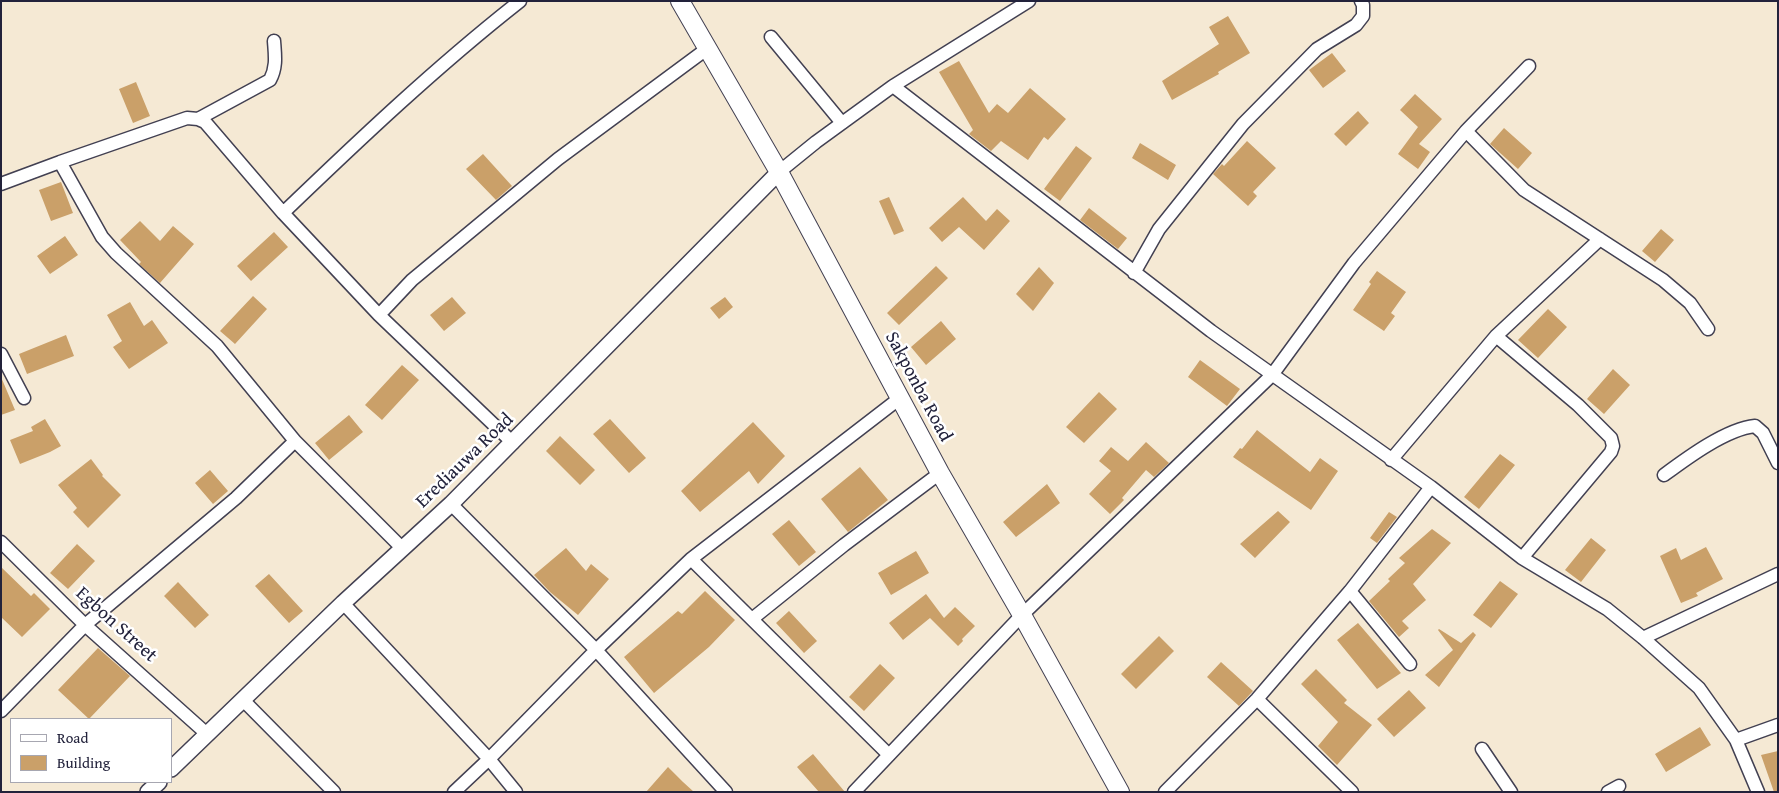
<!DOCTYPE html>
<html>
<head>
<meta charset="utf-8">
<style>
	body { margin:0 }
	#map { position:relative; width:1779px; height:793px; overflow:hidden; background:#f5e9d4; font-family:"Gentium Book Plus",serif }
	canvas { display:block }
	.frame { position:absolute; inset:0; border:2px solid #22223b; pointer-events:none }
	.legend { position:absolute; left:10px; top:718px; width:162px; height:65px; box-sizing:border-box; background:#fff; border:1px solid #a7a7b1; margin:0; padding:6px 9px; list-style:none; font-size:15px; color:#22223b }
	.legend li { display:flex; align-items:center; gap:10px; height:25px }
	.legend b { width:25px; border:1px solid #a7a7b1 }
</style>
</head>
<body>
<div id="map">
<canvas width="1779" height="793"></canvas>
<div class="frame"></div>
<ul class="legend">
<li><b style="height:6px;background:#fff"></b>Road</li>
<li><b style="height:14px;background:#caa069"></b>Building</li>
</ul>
</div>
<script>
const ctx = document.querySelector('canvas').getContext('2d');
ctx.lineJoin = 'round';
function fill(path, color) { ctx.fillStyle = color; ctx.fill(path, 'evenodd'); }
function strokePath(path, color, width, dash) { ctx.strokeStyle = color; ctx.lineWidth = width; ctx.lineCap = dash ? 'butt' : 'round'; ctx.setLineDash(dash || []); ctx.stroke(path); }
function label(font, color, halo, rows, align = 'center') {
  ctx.font = font + ' "Gentium Book Plus",serif'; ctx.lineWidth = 5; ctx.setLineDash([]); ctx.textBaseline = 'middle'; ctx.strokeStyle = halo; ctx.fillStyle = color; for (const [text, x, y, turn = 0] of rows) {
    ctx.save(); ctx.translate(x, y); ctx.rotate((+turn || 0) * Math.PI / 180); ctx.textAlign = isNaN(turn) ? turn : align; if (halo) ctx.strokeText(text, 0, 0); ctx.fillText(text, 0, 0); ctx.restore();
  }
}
fill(new Path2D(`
	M1228,16L1250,53L1218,72L1219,74L1172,100L1162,81L1219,44L1209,27Z
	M1332,53L1346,71L1323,88L1309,70Z
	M959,61L989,113L997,104L1008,113L1030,88L1066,119L1048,140L1044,137L1028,160L1001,141L991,151L969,134L973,130L939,72Z
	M136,82L150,116L133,123L119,89Z
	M1415,94L1442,119L1419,144L1430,152L1418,169L1398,154L1418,127L1400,110Z
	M1358,111L1369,123L1346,146L1334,134Z
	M1504,128L1532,153L1518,169L1490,144Z
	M1247,141L1276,168L1253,192L1257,196L1248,206L1213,174L1222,164L1224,166Z
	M1140,143L1176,165L1168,180L1132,158Z
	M1076,146L1092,158L1060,201L1044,189Z
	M483,154L512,186L496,200L466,169Z
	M61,182L73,213L51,221L39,190Z
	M889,197L904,231L894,235L879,201Z
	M963,197L986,221L997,209L1010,221L984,250L959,227L942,242L929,228Z
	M1089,208L1127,238L1118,249L1080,220Z
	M140,221L160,241L173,226L194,244L160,283L139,264L141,262L120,240Z
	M1661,229L1674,240L1655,262L1642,251Z
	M274,232L288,247L251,281L237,266Z
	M65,236L78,255L50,274L37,256Z
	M936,266L948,278L899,325L887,313Z
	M1039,267L1054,283L1033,311L1016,294Z
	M1377,271L1406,292L1391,313L1395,316L1384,331L1353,310L1371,284L1369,282Z
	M253,296L267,309L235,344L220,331Z
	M452,297L466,313L444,331L430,315Z
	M725,297L733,307L719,319L710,308Z
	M130,302L144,326L152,320L168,343L129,369L113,347L122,341L107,315Z
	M1548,309L1567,327L1538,358L1518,340Z
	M941,321L956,339L926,365L911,347Z
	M66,335L74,356L27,374L19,354Z
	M1200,360L1240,389L1227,406L1188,377Z
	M402,365L419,380L382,420L365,405Z
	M1613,369L1630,385L1604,414L1587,399Z
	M1,377L15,410L1,415Z
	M1099,392L1117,409L1084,443L1066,427Z
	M349,415L363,432L329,460L315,443Z
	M45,419L61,446L50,452L20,464L10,440L33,431L31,427Z
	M610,419L646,458L629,473L593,434Z
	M753,422L785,456L758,484L749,471L700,512L681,491Z
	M1257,430L1310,472L1320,458L1338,471L1311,510L1233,457L1240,448L1242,449Z
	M560,436L595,470L580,485L546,451Z
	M1146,442L1169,463L1154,477L1146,470L1122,498L1124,500L1110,514L1089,494L1111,471L1099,461L1111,447L1128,461Z
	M1500,454L1515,465L1479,509L1464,497Z
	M91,459L103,475L102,476L121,495L88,528L73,512L77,508L58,485Z
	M860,467L888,500L848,532L821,499Z
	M210,470L228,491L213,504L195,483Z
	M1047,484L1060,503L1016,537L1003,522Z
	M1278,511L1290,522L1255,558L1240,544Z
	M1389,512L1397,517L1377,543L1370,538Z
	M789,520L816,552L799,566L772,534Z
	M1432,529L1451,543L1413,584L1426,600L1402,621L1409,628L1399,637L1369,601L1390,581L1388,579L1405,563L1399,558Z
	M1591,538L1606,550L1581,582L1565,570Z
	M77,544L95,561L68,589L50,573Z
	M1706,547L1723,579L1696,593L1698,596L1681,603L1660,556L1676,548L1681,560Z
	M566,548L586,571L591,564L609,579L578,615L550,592L534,575Z
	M916,551L929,573L891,595L878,573Z
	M1,567L31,596L34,593L50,609L22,637L1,617Z
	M269,574L303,611L289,623L255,586Z
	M1500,581L1518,594L1491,628L1473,615Z
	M178,582L209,615L195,628L164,596Z
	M705,591L735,620L709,647L654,693L624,657L678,611L682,614Z
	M926,594L944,618L955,607L975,626L962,639L963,641L958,646L930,618L903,640L889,623Z
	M789,611L817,641L804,653L776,623Z
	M1358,623L1401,673L1377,689L1337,640Z
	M1439,629L1461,643L1473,632L1476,635L1439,687L1425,675L1453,650L1438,630Z
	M1159,636L1174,651L1136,689L1121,674Z
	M98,648L130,676L89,719L58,690Z
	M1221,662L1253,691L1239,706L1207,677Z
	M880,664L895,678L864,711L849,697Z
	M1316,669L1347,700L1344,703L1372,725L1337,765L1318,746L1338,722L1301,684Z
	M1409,690L1426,708L1394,737L1377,719Z
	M1700,727L1711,745L1666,772L1655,754Z
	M1778,751V792H1774L1761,755Z
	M813,754L845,792H819L797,767Z
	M668,767L683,782L694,792H646Z`), '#caa069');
const minor = new Path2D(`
	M771,37L842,123
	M893,86L1029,1
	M198,119L270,80C277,67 275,55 274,41
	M1466,131L1524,190L1663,280L1690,303L1708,329
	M60,162L102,237L116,253L217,346L295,441L403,549
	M779,172L816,142L893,86L1211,331L1431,487L1522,558L1607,609L1643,638L1699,688L1736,740L1758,792
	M1,184L60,162L187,118L198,119L205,122L283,213L379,315L513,443
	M283,213C359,140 436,67 520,1
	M1134,273L1159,229L1243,124L1317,49L1356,25L1363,16V5L1361,1
	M379,315L412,280L558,159L708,48
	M1496,336L1578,405L1611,438L1613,446L1611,452L1522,558
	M1,354L24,398
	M1391,460L1496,336L1600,239
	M1664,475C1687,458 1726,429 1755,426L1763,433L1778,463
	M451,504L596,650L726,792
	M1,542L85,625L207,734
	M691,559L889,755
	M1350,591L1410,664
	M343,603L489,759L516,792
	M752,619L844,545L940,473
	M1643,638L1778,574
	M1257,699L1352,792
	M243,700L334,792
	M1,711L85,625L236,498L295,441
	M1736,740L1778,725
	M1482,749L1511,792
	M454,792L489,759L596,650L691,559L900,398
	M854,792L1022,615L1272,375L1354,263L1466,131L1529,66
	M1165,792L1257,699L1350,591L1431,487
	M1608,792L1619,786`);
const tertiary = new Path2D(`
	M171,769L343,603L451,504L779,172
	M148,792L159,782`);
const secondary = new Path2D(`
	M680,1L779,172L940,473L1022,615L1120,792`);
strokePath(minor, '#424052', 15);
strokePath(tertiary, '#424052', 18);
strokePath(secondary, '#424052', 20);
strokePath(minor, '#fff', 12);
strokePath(tertiary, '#fff', 15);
strokePath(secondary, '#fff', 18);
label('19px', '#22223b', '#fff', [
	["Sakponba Road",918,387,62],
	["Erediauwa Road",465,461,-44],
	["Egbon Street",116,625,42]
]);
</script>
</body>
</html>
